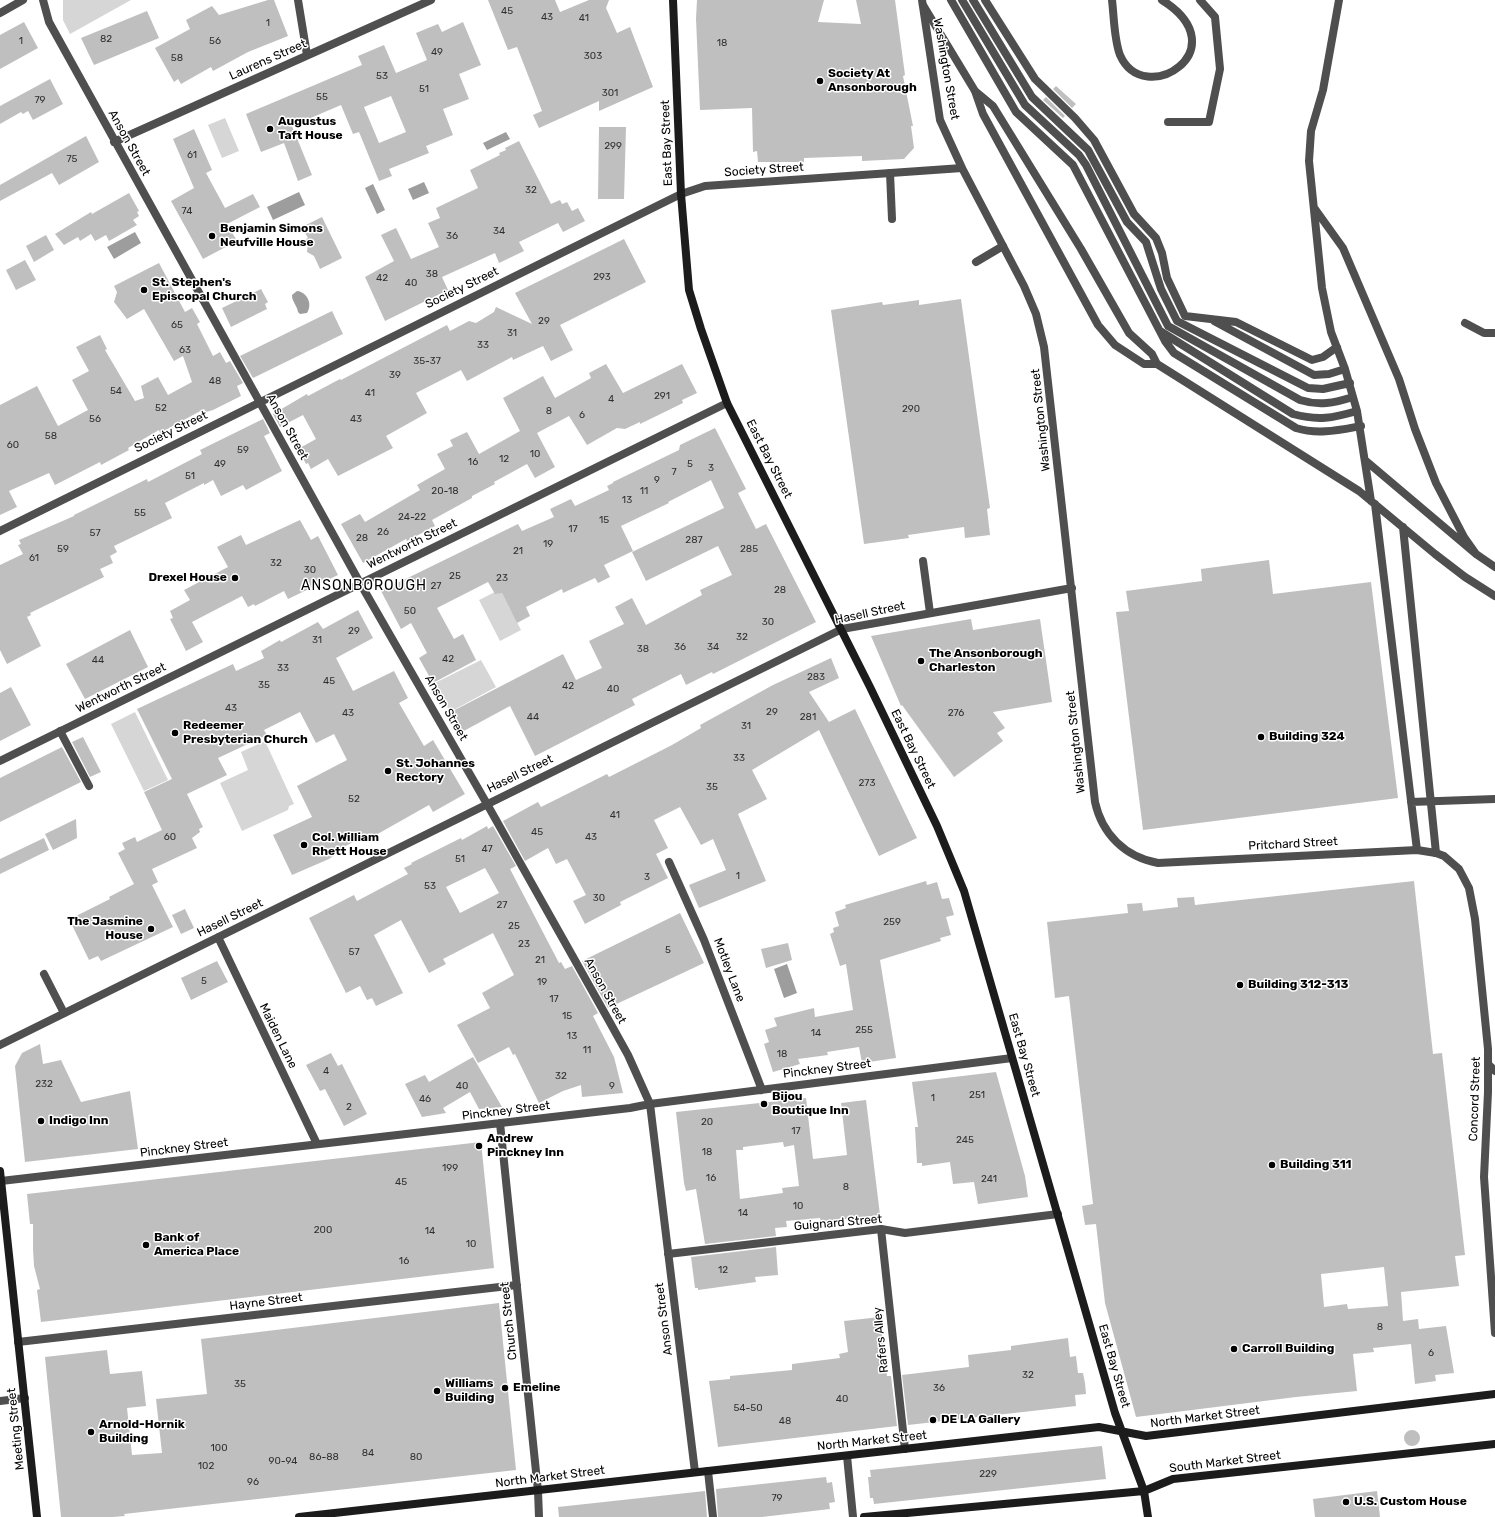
<!DOCTYPE html>
<html>
<head>
<meta charset="utf-8">
<style>
	body { margin:0 }
	canvas { display:block; background:#fff }
</style>
</head>
<body>
<canvas width="1495" height="1517"></canvas>
<script>
const ctx = document.querySelector('canvas').getContext('2d');
ctx.lineJoin = 'round';
function fill(path, color) { ctx.fillStyle = color; ctx.fill(path, 'evenodd'); }
function strokePath(path, color, width, dash) { ctx.strokeStyle = color; ctx.lineWidth = width; ctx.lineCap = dash ? 'butt' : 'round'; ctx.setLineDash(dash || []); ctx.stroke(path); }
function label(font, color, halo, rows, align = 'center') {
  ctx.font = font + ' Rubik,sans-serif'; ctx.lineWidth = 3; ctx.setLineDash([]); ctx.textBaseline = 'middle'; ctx.strokeStyle = halo; ctx.fillStyle = color; for (const [text, x, y, turn = 0] of rows) {
    ctx.save(); ctx.translate(x, y); ctx.rotate((+turn || 0) * Math.PI / 180); ctx.textAlign = isNaN(turn) ? turn : align; if (halo) ctx.strokeText(text, 0, 0); ctx.fillText(text, 0, 0); ctx.restore();
  }
}
fill(new Path2D(`
	M63,0H131L70,34L63,20Z
	M225,118L239,151L222,158L208,125Z
	M495,592L502,593L521,630L500,641L479,600Z
	M481,660L496,687L450,712L435,683Z
	M135,712L168,780L144,791L111,724Z
	M265,741L294,804L289,806L288,810L242,831L220,783L248,770L241,752Z`), '#d6d6d6');
fill(new Path2D(`
	M506,132L510,139L487,150L483,143Z
	M424,182L429,193L413,200L408,189Z
	M373,184L385,210L377,214L365,188Z
	M299,192L305,205L273,220L267,207Z
	M135,232L141,243L114,259L107,247Z
	M297,291C307,292 313,304 307,313L300,314L298,312C297,305 292,302 292,295Z
	M787,964L797,993L784,998L774,969Z`), '#9d9d9d');
fill(new Path2D(`
	M268,0H274L288,36L248,52L213,71L211,67L181,84L178,79L174,82L155,48L190,29L186,20L212,6L219,15Z
	M488,0H555L560,12L589,0H609L606,8L617,33L630,27L653,87L599,111V101L539,128L533,115L542,111L517,47L508,50Z
	M697,0H824L818,22L861,24L856,0H895L905,75L903,76L913,126H911L914,148L904,159L862,161V156L804,158V162H758L757,151L753,152L752,108L700,110L696,19Z
	M147,11L159,38L94,65L81,38Z
	M24,22L38,48L0,69V35Z
	M463,22L481,65L459,74L469,99L443,109L453,135L426,146L429,153L389,169L392,176L379,181L359,132L353,134L341,105L292,126L312,175L298,181L284,143L261,152L246,114L362,65L358,56L384,45L396,73L427,60L416,33L438,24L442,32ZM391,96L406,132L379,143L364,107Z
	M50,79L63,104L33,120L28,111L23,114L21,112L0,124V106Z
	M1056,86L1076,104L1072,108L1053,89Z
	M1046,97L1065,116L1063,118L1043,100Z
	M599,127H626L624,199H598Z
	M194,129L212,170L206,173L225,208L253,194L260,207L227,224L237,241L203,259L171,201L194,188L173,139Z
	M86,136L99,162L59,185L52,173L0,201V185Z
	M519,141L551,204L560,200L562,204L567,202L572,211L578,208L585,221L563,232L558,223L519,242L524,251L499,263L495,253L442,277L448,290L385,321L365,277L394,261L381,235L396,228L411,259L439,247L428,223L440,218L436,208L478,188L470,170L500,155L499,153L506,150L505,148Z
	M129,193L139,211L137,212L139,216L133,220L137,225L109,241L106,235L95,241L91,234L80,241L78,237L64,245L55,234L91,212L92,214Z
	M322,217L342,258L320,269L314,256L307,252L308,244L306,239L308,238L302,227Z
	M46,235L54,250L34,262L26,246Z
	M624,239L646,282L560,325L573,350L551,361L543,346L513,360L512,357L467,381L461,370L416,393L427,413L386,436L393,448L338,476L328,459L311,469L308,463L306,464L298,449L316,439L303,415L280,427L273,414L307,394L308,396L340,379L341,380L447,325L450,331L469,321L476,323L494,312L496,307L532,324L515,293Z
	M25,260L36,280L16,290L6,270Z
	M159,263L185,312L192,308L200,322L197,324L213,356L220,352L226,363L230,361L243,383L237,386L241,396L213,410L206,412L204,409L160,433L159,430L128,448L129,450L101,465L100,462L55,485L49,473L9,491L17,507L0,515V405L37,386L58,426L88,410L72,380L89,371L76,347L100,335L107,349L105,350L135,401L144,398L141,386L158,377L168,395L192,382L183,356L174,361L144,309L127,319L114,302L117,292L114,286Z
	M261,289L268,302L265,304L267,309L231,327L222,308Z
	M961,299L990,508L987,509L990,535L965,538L964,527L908,535L909,538L864,544L831,310L882,302L883,305L919,300V305Z
	M332,311L343,334L253,378L240,356Z
	M606,364L623,393L682,364L697,393L682,400L683,403L640,424V422L625,429L617,428L587,445L569,416L537,433L555,467L535,478L527,464L494,482L495,484L472,496V498L432,520L435,526L407,541L406,539L363,563L341,524L360,514L365,522L420,490L417,485L445,469L437,454L453,446L450,440L467,432L479,454L520,431L503,398L543,376L555,398L591,378L589,373Z
	M263,419L270,433L264,436L282,471L246,490L243,485L221,496L213,480L204,485V483L165,503L172,518L114,546L117,552L110,556L113,563L100,569L104,577L30,613L31,615L27,617L41,646L7,664L0,650V565L23,554L18,545L21,544L19,540L74,516V515L147,479L148,482L202,454L200,450Z
	M715,428L746,489L738,493L756,529L766,524L816,622L713,674L712,672L686,685L681,674L632,699L635,705L535,756L510,706L460,733L449,713L563,654L576,680L602,668L589,641L624,624L615,607L632,598L646,625L702,595L700,590L732,575L718,546L646,581L632,552L724,508L711,480L668,502L669,503L621,526L633,551L604,565L610,577L598,583L595,578L563,593L562,589L526,607L530,616L517,623L502,593L495,594L488,582L437,608L454,639L463,634L476,660L433,683L419,658L427,653L411,623L401,629L381,591L518,524L522,531L554,517L550,509L571,499L575,506L609,490L607,486L613,483V482L679,450L680,445Z
	M300,520L311,540L318,536L338,575L288,599L284,591L255,606L254,604L248,607L242,596L192,622L203,642L186,651L170,619L173,618L170,611L190,600L184,590L228,567L217,547L241,535L246,545Z
	M1269,560L1273,594L1371,582L1398,798L1143,830L1116,612L1129,611L1126,591L1202,581L1201,569Z
	M358,610L373,638L336,658L353,691L394,671L408,698L399,703L424,746L433,740L465,794L433,812L429,805L367,840L365,836L334,852L335,855L329,859L292,875L273,835L312,817L297,786L347,760L334,734L316,743L300,712L264,730L267,735L218,758L227,775L187,794L203,827L199,829L200,832L192,838L197,848L152,869L158,882L152,885L173,927L101,961L98,956L89,960L72,925L75,923L72,918L110,899L109,897L134,884L118,853L125,849L122,843L135,837L137,842L162,830L144,792L172,779L137,709L233,664L236,671L264,658L261,651L280,640L281,642L318,622L323,629Z
	M971,619L973,630L1040,619L1052,702L993,712L1005,728L997,733L1003,741L954,777L902,705L901,706L871,636Z
	M130,630L148,667L85,699L66,664Z
	M831,658L839,678L809,692L829,722L855,709L917,838L879,856L819,730L752,770L767,799L738,814L766,881L699,908L689,885L726,870L713,839L701,845L680,807L654,820L668,848L656,854L668,878L620,902L621,905L585,924L573,901L586,895L567,859L556,864L548,848L525,861L503,821L538,802L541,807L607,774L609,777L672,745L701,728L700,725L773,685Z
	M11,687L31,725L0,741V693Z
	M83,737L101,772L90,777L72,742Z
	M62,747L81,782L0,822V778Z
	M76,819L77,838L53,850L45,834Z
	M487,826L488,829L493,826L516,866L510,869L559,963L561,962L565,969L572,966L598,1013L593,1016L614,1057L623,1093L582,1097L581,1085L563,1091L539,1103L515,1054L513,1055L509,1047L478,1063L457,1025L490,1008L482,993L514,975L493,933L443,959L446,964L429,973L401,920L374,935L403,993L376,1006L372,998L367,1000L360,986L346,993L309,918L354,895L357,901L408,874L404,868L412,864L411,863L461,838L462,840ZM485,868L499,893L460,913L446,887Z
	M44,838L49,850L0,874V859Z
	M926,881L927,885L937,882L942,899L949,898L954,915L946,917L951,935L940,938L941,941L880,960L896,1058L862,1063L859,1047L827,1052L828,1055L798,1059L800,1064L773,1072L764,1044L769,1042L765,1030L777,1026L774,1018L814,1008L815,1017L853,1010L846,964L840,966L830,934L834,932L833,928L839,926L835,912L846,908L845,905Z
	M1414,881L1433,1054L1442,1053L1465,1255L1455,1256L1459,1286L1401,1292L1403,1321L1418,1319L1419,1329L1446,1326L1454,1373L1435,1375L1436,1381L1415,1384L1411,1344L1373,1348L1374,1352L1353,1354L1357,1391L1296,1397L1136,1417L1105,1303L1096,1224L1085,1225L1082,1206L1093,1204L1069,996L1055,998L1047,922L1128,913L1127,904L1142,903L1143,911L1178,907L1177,898L1194,897L1195,905ZM1384,1267L1388,1306L1348,1309L1347,1304L1324,1307L1321,1274Z
	M185,909L194,928L181,934L172,915Z
	M680,913L704,963L608,1008L582,961Z
	M788,943L792,960L766,968L761,949Z
	M217,961L228,982L191,1000L181,978Z
	M40,1044L43,1064L61,1060L81,1102L130,1091L138,1149L25,1162L15,1066L22,1053Z
	M331,1053L338,1066L342,1064L367,1114L344,1126L325,1089L320,1091L306,1065Z
	M473,1057L502,1107L479,1109L470,1092L443,1108L446,1113L422,1117L405,1084L425,1075L429,1082Z
	M996,1072L1025,1176L1028,1197L978,1204L974,1182L953,1184L950,1162L922,1166V1163H917L915,1127H918L912,1082Z
	M806,1098L813,1159L847,1155L841,1103L866,1100L880,1215L821,1222L820,1218L786,1221L787,1227L775,1228L776,1236L705,1244L696,1189L686,1191L684,1183L676,1112ZM783,1142L784,1147L794,1145L799,1186L782,1188L783,1193L740,1199L736,1150H743V1147Z
	M481,1142L494,1268L41,1322L37,1290L40,1289L34,1266L33,1249V1224H30L27,1194Z
	M776,1247L778,1275L755,1277L756,1282L698,1290V1288H695L691,1257Z
	M499,1303L516,1470L124,1514L125,1516L113,1517H61L45,1357L107,1350L110,1374L142,1371L146,1406L127,1408L132,1455L162,1453L156,1399L207,1394L201,1339Z
	M880,1317L887,1376H891L897,1426L718,1447L709,1381L730,1379V1376L792,1370V1364L840,1358L839,1354L848,1352L844,1321Z
	M1068,1338L1070,1357L1076,1356L1078,1373H1083L1085,1383L1086,1394L1075,1395L1076,1406L908,1425L902,1375L969,1367L968,1355L1011,1350V1346Z
	M1404 1438a8 8 0 1 1 16 0a8 8 0 1 1-16 0Z
	M1102,1446L1106,1479L874,1504L873,1498H870L868,1477H871L870,1470Z
	M826,1477L827,1483L832,1482L835,1502L829,1503L830,1509L762,1517H718L716,1489Z
	M705,1491L707,1517H559L558,1507Z
	M1377,1491L1380,1517H1315L1313,1499Z`), '#bfbfbf');
strokePath(new Path2D(`
	M951,0L1016,112L1073,165L1165,341L1174,353L1296,428C1318,435 1339,430 1361,426
	M962,0L1025,105L1079,155L1086,165L1168,326L1300,400C1319,406 1334,403 1353,397
	M973,0L1032,97L1088,150L1127,222L1146,242L1161,289L1177,321L1308,388L1323,389L1350,383
	M985,0L1035,79L1075,118L1094,140L1134,214L1156,238L1162,253L1167,278L1185,316L1236,322L1312,360L1323,357L1337,347
	M1112,0C1114,16 1114,40 1120,55C1144,110 1240,49 1162,0
	M1339,0L1323,90L1311,131L1309,161L1322,288L1331,332L1345,369L1357,411L1371,501
	M923,5L975,91L983,114L1098,325L1115,345L1144,364H1157
	M975,91L993,106L1081,249L1129,333L1152,354L1157,364L1359,491L1435,554L1465,577L1495,596
	M1168,122H1209L1220,69L1215,17L1200,0
	M890,173L892,219
	M1315,209L1343,248L1399,379L1415,429L1436,483L1464,537L1476,554
	M976,262L1003,246
	M1214,321L1314,375L1329,374L1345,369
	M1465,323L1484,333H1495
	M1160,331L1293,414C1318,421 1333,418 1357,411
	M1366,461L1476,554L1495,567
	M1375,504L1417,850
	M1403,527L1436,853
	M923,561L930,613
	M60,731L89,786
	M1411,802L1495,799
	M44,974L64,1013
	M1489,1065L1495,1071
	M881,1229L905,1449
	M0,1401L25,1398`), '#4f4f4f', 8);
strokePath(new Path2D(`
	M43,0L49,22L360,583L487,804L608,1019L628,1055L650,1104L695,1472
	M298,0L307,55
	M922,0L940,120L962,168L1024,286L1036,314L1044,347L1095,802C1102,834 1125,857 1158,863L1417,850L1436,853L1444,856L1459,869L1469,888L1475,919L1488,1049V1092L1484,1177L1495,1333
	M0,13L23,0
	M114,142L431,0
	M0,531L681,194L705,186L962,168
	M0,761L727,403
	M669,862L704,940L762,1090
	M218,937L317,1144
	M0,1045L842,629L1072,588
	M500,1123L538,1491L539,1517
	M1,1181L630,1108L650,1104L1012,1058
	M668,1254L881,1229L905,1233L1058,1214
	M18,1342L517,1285
	M847,1456L853,1517
	M708,1471L713,1517`), '#4f4f4f', 8);
strokePath(new Path2D(`
	M673,0L681,194L689,290L701,329L727,403L870,687L937,826L964,891L1115,1413L1144,1491L1148,1517
	M0,1171L37,1517
	M299,1517L1099,1427L1146,1436L1495,1394
	M864,1517L1144,1491L1173,1479L1495,1444`), '#1c1c1c', 8);
for (const [x, y, r, color] of [
	[820,81,4,"#000"],
	[270,129,4,"#000"],
	[212,236,4,"#000"],
	[144,290,4,"#000"],
	[235,578,4,"#000"],
	[921,661,4,"#000"],
	[175,733,4,"#000"],
	[1261,737,4,"#000"],
	[388,771,4,"#000"],
	[304,845,4,"#000"],
	[151,929,4,"#000"],
	[1240,985,4,"#000"],
	[764,1104,4,"#000"],
	[41,1121,4,"#000"],
	[479,1146,4,"#000"],
	[1272,1165,4,"#000"],
	[146,1245,4,"#000"],
	[1234,1349,4,"#000"],
	[505,1388,4,"#000"],
	[437,1391,4,"#000"],
	[933,1420,4,"#000"],
	[91,1432,4,"#000"],
	[1346,1502,4,"#000"]
]) { const dot = new Path2D(); dot.arc(x, y, r, 0, 2 * Math.PI); ctx.fillStyle = color; ctx.fill(dot); strokePath(dot, '#fff', 1.5); }
label('10px', '#303030', null, [
	["45",507,11],
	["43",547,17],
	["41",584,18],
	["1",268,23],
	["82",106,39],
	["1",21,41],
	["56",215,41],
	["18",722,43],
	["49",437,52],
	["303",593,56],
	["58",177,58],
	["53",382,76],
	["51",424,89],
	["301",610,93],
	["55",322,97],
	["79",40,100],
	["299",613,146],
	["61",192,155],
	["75",72,159],
	["32",531,190],
	["74",187,211],
	["34",499,231],
	["36",452,236],
	["38",432,274],
	["293",602,277],
	["42",382,278],
	["40",411,283],
	["29",544,321],
	["65",177,325],
	["31",512,333],
	["33",483,345],
	["63",185,350],
	["35-37",427,361],
	["39",395,375],
	["48",215,381],
	["54",116,391],
	["41",370,393],
	["291",662,396],
	["4",611,399],
	["52",161,408],
	["290",911,409],
	["8",549,411],
	["6",582,415],
	["56",95,419],
	["43",356,419],
	["58",51,436],
	["60",13,445],
	["59",243,450],
	["10",535,454],
	["12",504,459],
	["16",473,462],
	["49",220,464],
	["5",690,464],
	["3",711,468],
	["7",674,472],
	["51",190,476],
	["9",657,480],
	["20-18",445,491],
	["11",644,491],
	["13",627,500],
	["55",140,513],
	["24-22",412,517],
	["15",604,520],
	["17",573,529],
	["26",383,532],
	["57",95,533],
	["28",362,538],
	["287",694,540],
	["19",548,544],
	["59",63,549],
	["285",749,549],
	["21",518,551],
	["61",34,558],
	["32",276,563],
	["30",310,570],
	["25",455,576],
	["23",502,578],
	["27",436,586],
	["28",780,590],
	["50",410,611],
	["30",768,622],
	["29",354,631],
	["32",742,637],
	["31",317,640],
	["36",680,647],
	["34",713,647],
	["38",643,649],
	["42",448,659],
	["44",98,660],
	["33",283,668],
	["283",816,677],
	["45",329,681],
	["35",264,685],
	["42",568,686],
	["40",613,689],
	["43",231,708],
	["29",772,712],
	["43",348,713],
	["276",956,713],
	["44",533,717],
	["281",808,717],
	["31",746,726],
	["33",739,758],
	["273",867,783],
	["35",712,787],
	["52",354,799],
	["41",615,815],
	["45",537,832],
	["60",170,837],
	["43",591,837],
	["47",487,849],
	["51",460,859],
	["1",738,876],
	["3",647,877],
	["53",430,886],
	["30",599,898],
	["27",502,905],
	["259",892,922],
	["25",514,926],
	["23",524,944],
	["5",668,950],
	["57",354,952],
	["21",540,960],
	["5",204,981],
	["19",542,982],
	["17",554,999],
	["15",567,1016],
	["255",864,1030],
	["14",816,1033],
	["13",572,1036],
	["11",587,1050],
	["18",782,1054],
	["4",326,1071],
	["32",561,1076],
	["232",44,1084],
	["40",462,1086],
	["9",612,1086],
	["251",977,1095],
	["1",933,1098],
	["46",425,1099],
	["2",349,1107],
	["20",707,1122],
	["17",796,1131],
	["245",965,1140],
	["18",707,1152],
	["199",450,1168],
	["16",711,1178],
	["241",989,1179],
	["45",401,1182],
	["8",846,1187],
	["10",798,1206],
	["14",743,1213],
	["200",323,1230],
	["14",430,1231],
	["10",471,1244],
	["16",404,1261],
	["12",723,1270],
	["8",1380,1327],
	["6",1431,1353],
	["32",1028,1375],
	["35",240,1384],
	["36",939,1388],
	["40",842,1399],
	["54-50",748,1408],
	["48",785,1421],
	["100",219,1448],
	["84",368,1453],
	["86-88",324,1457],
	["80",416,1457],
	["90-94",283,1461],
	["102",206,1466],
	["229",988,1474],
	["96",253,1482],
	["79",777,1498]
]);
label('12px', '#000', '#fff', [
	["Laurens Street",268,60,-24],
	["Washington Street",946,69,80],
	["Anson Street",129,143,61],
	["East Bay Street",667,143,-92],
	["Society Street",764,170,-4],
	["Society Street",462,288,-26],
	["Washington Street",1041,420,-96],
	["Anson Street",287,427,61],
	["Society Street",171,432,-26],
	["East Bay Street",769,459,63],
	["Wentworth Street",412,544,-26],
	["Hasell Street",870,613,-12],
	["Wentworth Street",121,688,-26],
	["Anson Street",446,708,60],
	["Washington Street",1076,742,-96],
	["East Bay Street",913,749,64],
	["Hasell Street",520,774,-26],
	["Pritchard Street",1293,844,-3],
	["Hasell Street",230,918,-26],
	["Motley Lane",729,970,69],
	["Anson Street",605,991,61],
	["Maiden Lane",278,1036,64],
	["East Bay Street",1024,1055,74],
	["Pinckney Street",827,1069,-7],
	["Concord Street",1475,1099,-88],
	["Pinckney Street",506,1111,-7],
	["Pinckney Street",184,1148,-7],
	["Guignard Street",838,1223,-5],
	["Hayne Street",266,1302,-7],
	["Anson Street",664,1319,-97],
	["Church Street",509,1321,-96],
	["Rafers Alley",881,1340,-96],
	["East Bay Street",1114,1366,74],
	["North Market Street",1205,1417,-7],
	["Meeting Street",16,1429,-96],
	["North Market Street",872,1441,-6],
	["South Market Street",1225,1462,-7],
	["North Market Street",550,1477,-7]
]);
label('bold 12px', '#000', '#fff', [
	["Society At",828,74],
	["Ansonborough",828,88],
	["Augustus",278,122],
	["Taft House",278,136],
	["Benjamin Simons",220,229],
	["Neufville House",220,243],
	["St. Stephen's",152,283],
	["Episcopal Church",152,297],
	["Drexel House",227,578,"right"],
	["The Ansonborough",929,654],
	["Charleston",929,668],
	["Redeemer",183,726],
	["Presbyterian Church",183,740],
	["Building 324",1269,737],
	["St. Johannes",396,764],
	["Rectory",396,778],
	["Col. William",312,838],
	["Rhett House",312,852],
	["The Jasmine",143,922,"right"],
	["House",143,936,"right"],
	["Building 312-313",1248,985],
	["Bijou",772,1097],
	["Boutique Inn",772,1111],
	["Indigo Inn",49,1121],
	["Andrew",487,1139],
	["Pinckney Inn",487,1153],
	["Building 311",1280,1165],
	["Bank of",154,1238],
	["America Place",154,1252],
	["Carroll Building",1242,1349],
	["Williams",445,1384],
	["Building",445,1398],
	["Emeline",513,1388],
	["DE LA Gallery",941,1420],
	["Arnold-Hornik",99,1425],
	["Building",99,1439],
	["U.S. Custom House",1354,1502]
], 'left');
ctx.letterSpacing = '1px';
label('14px', '#000', '#fff', [
	["ANSONBOROUGH",364,586]
]);
ctx.letterSpacing = '0px';
</script>
</body>
</html>
